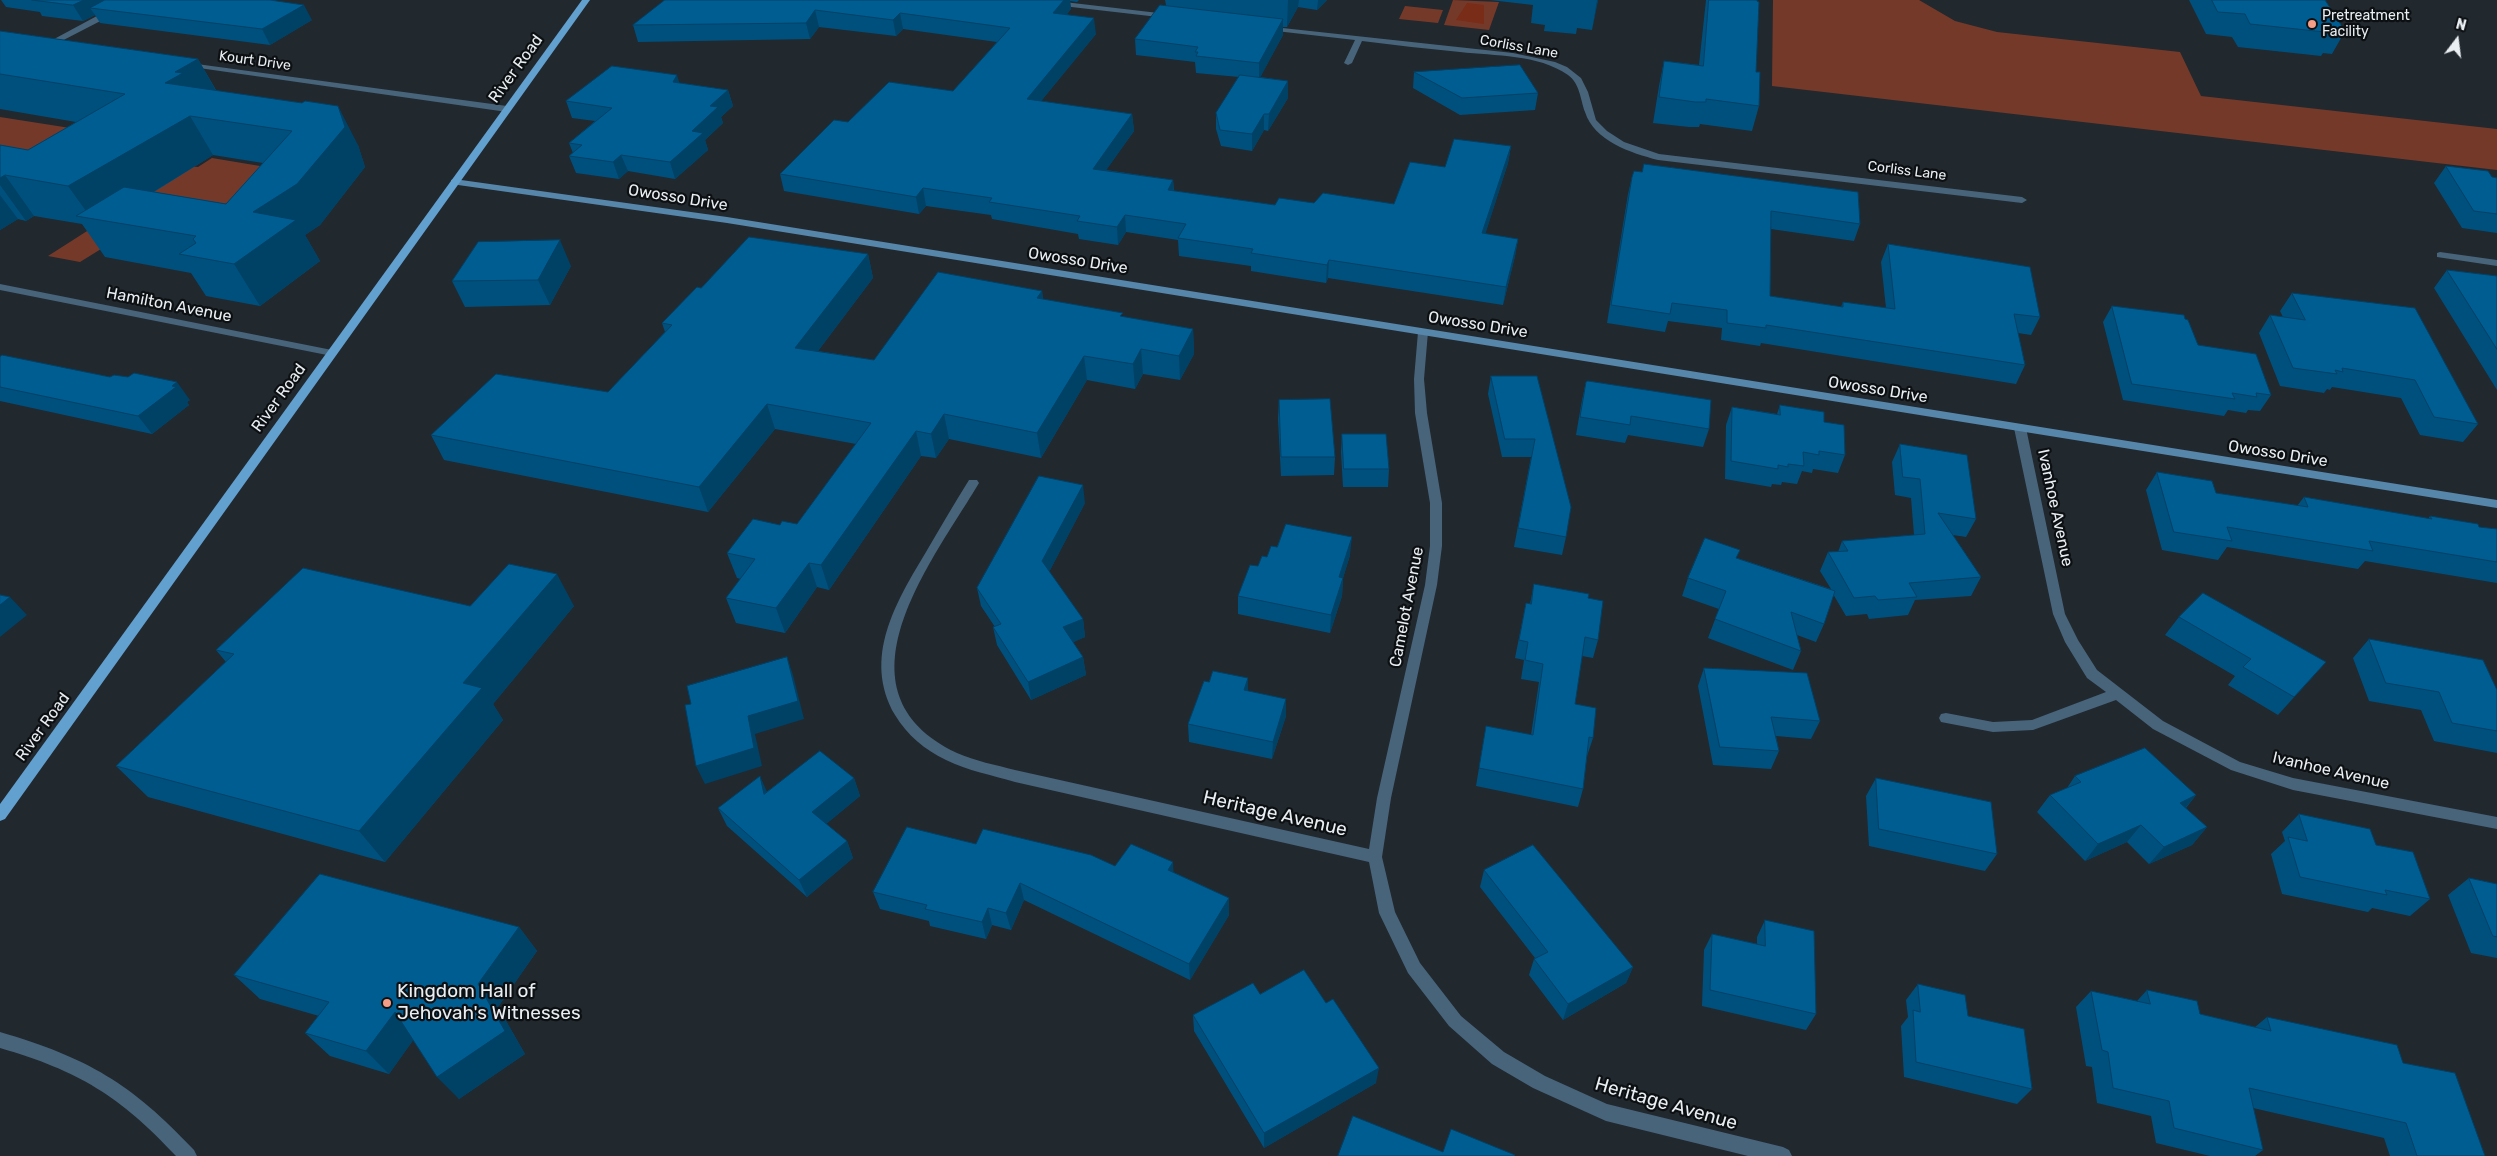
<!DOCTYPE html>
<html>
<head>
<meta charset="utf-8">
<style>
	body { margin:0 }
	#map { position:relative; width:2497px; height:1156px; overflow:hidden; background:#21282e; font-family:Rubik,sans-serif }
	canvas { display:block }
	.north { position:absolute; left:2432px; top:15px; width:50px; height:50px; -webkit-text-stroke:4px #0d1013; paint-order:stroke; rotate:15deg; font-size:14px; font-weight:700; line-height:20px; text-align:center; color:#e9eef2 }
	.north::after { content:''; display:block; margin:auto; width:18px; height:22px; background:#e9eef2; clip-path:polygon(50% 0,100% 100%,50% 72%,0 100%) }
</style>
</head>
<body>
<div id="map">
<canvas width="2497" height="1156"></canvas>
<div class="north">N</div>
</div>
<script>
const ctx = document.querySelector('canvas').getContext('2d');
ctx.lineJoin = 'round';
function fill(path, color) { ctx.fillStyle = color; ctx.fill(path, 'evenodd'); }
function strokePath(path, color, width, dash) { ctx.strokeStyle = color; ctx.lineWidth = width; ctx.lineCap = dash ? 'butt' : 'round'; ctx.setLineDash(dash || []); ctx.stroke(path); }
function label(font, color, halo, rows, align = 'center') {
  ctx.font = font + ' Rubik,sans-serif'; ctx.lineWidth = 4.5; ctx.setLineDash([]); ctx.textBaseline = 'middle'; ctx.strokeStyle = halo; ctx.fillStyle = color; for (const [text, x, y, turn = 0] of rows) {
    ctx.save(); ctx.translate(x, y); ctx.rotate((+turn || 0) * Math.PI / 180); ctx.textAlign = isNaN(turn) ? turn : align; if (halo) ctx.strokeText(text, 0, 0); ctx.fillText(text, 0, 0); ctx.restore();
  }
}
fill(new Path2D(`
	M1453,0L1499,2L1489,30L1444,25Z
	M1773,0H1919L1955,21L1997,32L2180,52L2201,96L2497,129V170L1772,86Z
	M1405,6L1443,10L1438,23L1399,19Z
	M0,117L134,138L0,177Z
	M212,158L284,170L250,239L131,208L188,166L198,167Z
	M109,217L143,223L80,262L48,256Z`), '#753929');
fill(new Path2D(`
	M1467,3L1484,5V24L1456,20Z`), '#792c17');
fill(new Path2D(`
	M116,0H124L114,14L50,47L43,45L108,10Z
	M1024,0H1047L1167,14L1171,16L1167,18L1028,2Z
	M1264,26L1513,53L1555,62L1567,67L1581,78L1588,92L1596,120L1607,131L1624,142L1659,154L2022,197L2027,200L2022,203L1658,160C1631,153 1594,141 1585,112C1580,98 1580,84 1568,75C1538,54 1495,56 1460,52C1428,49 1395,45 1362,41L1352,63L1348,65L1344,63L1355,40L1267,30L1263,28Z
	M182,62L507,106L511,109L507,112L185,66H182Z
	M2440,252L2497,260V266L2437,257V253Z
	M0,284L332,350L337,353L332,356L0,290Z
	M1423,329L1428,332L1424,379L1427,413L1442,503V546L1437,585L1391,798L1382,857L1395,912L1420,963L1461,1016L1504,1052L1545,1076L1607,1104L1783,1147L1789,1150L1792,1156H1748L1606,1121L1533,1088L1492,1064L1449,1026L1408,973L1379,913L1369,862L1015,782C992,775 968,771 946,760C925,750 907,735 895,715C862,658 896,602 926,552C940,528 954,504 969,480H977L979,483C932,562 828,691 957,753C975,761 996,765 1015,770L1369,849L1377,798L1425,585L1430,546V503L1415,413L1414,379L1418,332Z
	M2020,424L2026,428L2065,614L2078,640L2097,670L2163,721L2240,762L2293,778L2497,817V829L2293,790L2231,770L2153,729L2116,700L2033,730L1993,732L1941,722L1939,718L1941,714L1946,713L1993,722L2032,720L2106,692L2087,678L2065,642L2053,614L2014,428Z
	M0,1032C88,1058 131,1083 194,1150L197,1156H176C120,1096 79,1071 0,1048Z`), '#47647b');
fill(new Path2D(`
	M454,179L727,217L2497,500V508L727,223L451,184V180Z`), '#5786ab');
fill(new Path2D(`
	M582,0H590L5,819L0,821V804Z`), '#62a0d0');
fill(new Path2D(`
	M1,0H270L312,20L270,45L100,23L95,15L83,21L42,16L40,12L6,7Z
	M665,0H1079L1077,2L1070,1L1071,9L1067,14L1096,34L1041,101L1132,114L1134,131L1106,170L1173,180L1174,191L1275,205L1314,203L1394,204L1445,167L1511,146L1508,163L1485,234L1518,239L1515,256L1503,305L1328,278L1326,283L1251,271V266L1179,256L1178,240L1126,232L1118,245L1079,239L1078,234L992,219L991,215L926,206L919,214L784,191L780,174L848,122L953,91L997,42L903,29L896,36L819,27L810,39L638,42L633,25Z
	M1165,0H1327L1317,10L1298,7L1287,27H1283V35L1260,77L1288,81V98L1268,131L1264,130L1252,151L1221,146L1216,129V113L1239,77L1196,73L1195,62L1136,55L1135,39L1166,5Z
	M1490,0H1598L1592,30L1577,28L1576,34L1544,31L1545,25L1531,23L1533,5Z
	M1706,0H1757L1756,72L1759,106L1752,131L1700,124L1699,127H1689L1653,123L1659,86L1664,61L1699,65Z
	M2189,0H2325L2345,31L2332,54L2323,53L2321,56L2238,47L2232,37L2206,34Z
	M0,31L198,59L216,90L358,145L365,167L320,225L305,235L320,261L260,306L206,296L191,273L105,257L82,224L34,216L26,221L18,219L0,230V145L28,150L76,122L0,109ZM213,155L263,163L226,204L154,192Z
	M1414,72L1538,93L1535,110L1460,115L1413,88Z
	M680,83L728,90L733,106L721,117L723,123L705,140L708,150L675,179L628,171L619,179L576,173L569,156L573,153L569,143L595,121L572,118L566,101Z
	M2446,166L2497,178V233L2462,228L2434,183Z
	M1632,177L1860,224L1854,241L1771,229L1770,296L1841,307L1843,302L1886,308L1881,262L1888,244L2040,317L2031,335L2018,333L2025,365L2016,384L1761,343L1760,346L1721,340L1722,328L1668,321L1665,332L1607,323L1628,194Z
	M868,254L873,278L818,351L874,360L1042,291L1043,299L1123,317L1193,329L1194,354L1180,380L1143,374L1135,389L1087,380L1041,458L949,439L936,458L921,456L829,590L817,587L785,633L736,623L726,598L741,579L737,578L727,553L780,525L797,524L856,444L775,429L708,512L444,460L431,435L608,392L665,332L662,323L701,288Z
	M571,266L550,305L465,307L452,281Z
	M2447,270L2497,276V390L2434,288Z
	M2292,293L2478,424L2463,442L2420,435L2401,398L2332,387L2330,390L2327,389L2324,393L2280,386L2259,333L2270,315L2283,317L2280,311Z
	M2112,306L2185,319L2198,345L2271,395L2260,411L2248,410L2246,413L2228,410L2224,416L2123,400L2103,322Z
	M0,357L190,400L187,402L189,405L152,434L0,401Z
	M1491,376H1537L1566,537L1562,555L1514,547L1531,457H1502L1488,394Z
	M1586,382L1709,429L1703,447L1628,435L1625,443L1576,435L1582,400Z
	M1279,400L1335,457L1334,475L1281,476L1278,419Z
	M1780,405L1824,422L1845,455L1838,473L1813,469L1812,473L1802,471L1797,484L1782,482L1781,485L1772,484L1771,487L1725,479L1726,425L1732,407L1777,414Z
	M1342,434L1389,469L1388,487H1343L1341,452Z
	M1900,444L1976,519L1966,537L1953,535L1981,577L1971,596L1915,600L1908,615L1869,619L1867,614L1846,616L1833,594L1824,624L1816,642L1797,635L1801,651L1793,670L1708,638L1719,609L1682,596L1688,578L1737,558L1831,589L1820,571L1828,552H1838L1842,541L1914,535L1911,498L1895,495L1892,462Z
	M2157,472L2216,493L2297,506L2304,497L2428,519L2430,516L2479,527L2497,529V583L2365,561L2358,569L2227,547L2218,560L2162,550L2146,490Z
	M1085,503L1049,572L1083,619L1085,637L1073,642L1083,657L1086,675L1031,700L997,645L993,627H995L981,606L977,588Z
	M1277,547L1350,555L1343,578L1342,596L1330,633L1238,614V596L1258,566Z
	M1534,584L1588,598L1598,640L1593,658L1582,656L1575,704L1593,738L1587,756L1583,789L1578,807L1476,786L1486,726L1531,735L1539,682L1521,679L1524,660L1515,658L1526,603L1530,604Z
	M470,606H574L493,704L503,720L385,862L148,797L116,766L226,662L216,650Z
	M2179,617L2326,662L2278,715L2228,685L2235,676L2165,635Z
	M2369,639L2497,690V753L2434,741L2421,710L2369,701L2353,658Z
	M1704,668L1820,721L1811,739L1776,736L1779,751L1771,769L1713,765L1698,686Z
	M1248,678V691L1286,716L1272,759L1189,742L1188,724L1209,682Z
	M2075,776L2196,795L2186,808L2207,827L2192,845L2149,864L2127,842L2085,861L2037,812L2050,795L2067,788Z
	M854,778L860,796L826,824L847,841L853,858L807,897L727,826L718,808L767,791Z
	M1876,778L1997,854L1985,871L1869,846L1866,796Z
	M2299,814L2376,845L2430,899L2410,916L2372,908L2368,912L2282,894L2271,854L2285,841L2282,832Z
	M976,844L1115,866L1173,862V872L1229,898V915L1190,980L1024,900L1011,930L992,925L986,939L930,926L929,921L880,909L873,892Z
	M1484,870L1633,967L1626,983L1563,1020L1529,975L1534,959L1535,958L1480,887Z
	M2469,878L2497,884V958L2471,953L2448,895Z
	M1765,920L1816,1014L1806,1030L1702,1006L1704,950L1712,934L1757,944V937Z
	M519,927L537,951L498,1007L525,1054L459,1099L413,1040L389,1074L330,1056L305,1033L319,1016L260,999L234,975Z
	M1918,984L1968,1016L2032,1089L2017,1104L1904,1077L1901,1026L1908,1017L1906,1000Z
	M2147,990L2200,1014L2255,1027L2267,1017L2403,1063L2485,1156H2390L2384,1138L2253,1108L2263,1150L2255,1156H2210L2156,1143L2151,1116L2097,1103L2092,1067L2086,1066L2076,1007L2091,991L2137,1001Z
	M1260,994L1326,1003L1376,1083L1264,1148L1194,1031L1193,1015Z`), '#00507d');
fill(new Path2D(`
	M84,0H114L90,8L95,15L83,21L73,5Z
	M1064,0H1070L1071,9L1054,29L1053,13Z
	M1288,0H1299L1298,7L1287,27Z
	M1318,0H1327L1317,10Z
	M1597,0H1598L1592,30Z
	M304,5L312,20L270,45L262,29Z
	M815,10L819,27L810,39L806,23Z
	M900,13L903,29L896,36L893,20Z
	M1094,18L1096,34L1029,116L1027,99Z
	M1283,19V35L1259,80V63Z
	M198,59L220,98L190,116L213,155L106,221L91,218L68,186L175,72Z
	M677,75L682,91L673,82Z
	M1288,81V98L1268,131L1269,114Z
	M728,90L733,106L721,117L723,123L705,140L708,150L675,179L670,162L710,106Z
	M338,106L358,145L365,167L320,225L305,235L320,261L260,306L234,264L253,212Z
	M1132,114L1134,131L1095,186L1093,169Z
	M1264,114V130L1252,151V134Z
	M1511,146L1508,163L1480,251L1482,233Z
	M621,155L628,171L619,179L613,162Z
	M5,175L34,216L26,221L0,185V178Z
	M1173,180L1174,198L1168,190Z
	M923,188L926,206L919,214L916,197Z
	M0,195L18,219L0,230Z
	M1125,215L1126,232L1118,245L1117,227Z
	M1518,239L1515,256L1503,305L1506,287Z
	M560,240L571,266L550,305L538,280Z
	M868,254L873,278L802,372L795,348Z
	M1329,260L1328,278L1326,283L1327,265Z
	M1042,291L1045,315L1037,298Z
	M1193,329L1194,354L1180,380L1179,356Z
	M1141,349L1143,374L1135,389L1133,364Z
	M1084,356L1087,380L1041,458L1037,433Z
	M177,382L190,400L187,402L189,405L152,434L138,416Z
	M767,404L775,429L708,512L699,487Z
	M944,414L949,439L936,458L931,434Z
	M916,431L921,456L829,590L821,565Z
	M1083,485L1085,503L1045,580L1042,561Z
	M1352,537L1350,555L1343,578L1342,596L1330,633L1331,615L1339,577Z
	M809,563L817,587L785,633L776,608Z
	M557,574L574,606L493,704L503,720L385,862L359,831L463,683Z
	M0,594L6,600L10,597L27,615L0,637Z
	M1083,619L1085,637L1065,646L1063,627Z
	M787,657L793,675L804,719L755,734L762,766L705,784L696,766L748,716Z
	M1083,657L1086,675L1031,700L1028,682Z
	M2326,662L2310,680L2278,715L2294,697Z
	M1248,678V696L1244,690Z
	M1286,699V716L1272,759L1273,742Z
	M760,776L768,794H764Z
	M854,778L860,796L819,830L812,812Z
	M2196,795L2181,813L2180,803Z
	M2141,825L2127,842L2085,861L2098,844Z
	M2207,827L2192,845L2149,864L2164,847Z
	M847,841L853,858L807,897L799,880Z
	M1173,862L1174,880L1168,870Z
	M1020,883L1024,900L1011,930L1006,913Z
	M1229,898V915L1190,980L1189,964Z
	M988,908L992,925L986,939L982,922Z
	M519,927L537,951L498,1007L525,1054L459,1099L437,1077L478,984Z
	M1633,967L1626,983L1563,1020L1568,1004Z
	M395,1012L417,1035L389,1074L366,1051Z
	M1379,1068L1376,1083L1264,1148V1133Z`), '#004166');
const building = new Path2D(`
	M32,0H84L73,5Z
	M105,0H270L304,5L262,29L90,8Z
	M665,0H1064L1053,13L1094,18L1027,99L1132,114L1093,169L1173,180L1168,190L1275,205L1279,198L1314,203L1323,193L1394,204L1410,162L1445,167L1454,139L1511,146L1482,233L1518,239L1506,287L1329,260L1327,265L1251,253L1253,249L1178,238L1186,224L1125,215L1117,227L1077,221L1080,216L989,202L992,198L923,188L916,197L780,174L834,120L848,122L889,82L953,91L1010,28L900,13L893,20L815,10L806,23L633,25Z
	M1709,0H1757V1L1759,2L1756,72H1760L1759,106L1706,99V102H1695L1659,97L1664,61L1703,66Z
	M2212,0H2325L2345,31L2332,30L2334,33L2250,24L2245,14L2218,12Z
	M1160,5L1283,19L1259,63L1196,56L1198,52H1195L1198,47L1135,39Z
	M0,31L198,59L175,72L183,73L165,83L302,103L305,101L338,106L345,127L297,184L253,212L296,220L234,264L179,254L196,243L193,239L196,236L76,216L124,187L226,204L292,131L190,116L68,186L5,175L0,178V145L28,150L125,94L0,74Z
	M1520,65L1538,93L1462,98L1414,72Z
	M612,66L677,75L673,82L728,90L710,106L718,107L692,131L703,133L670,162L621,155L613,162L569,156L582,145L569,143L612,108L566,101Z
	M1240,75L1288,81L1269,114H1264L1252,134L1220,130L1216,113Z
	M1644,164L1858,192L1860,224L1771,211L1770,296L1843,307V302L1895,309L1888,244L2030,267L2040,317L2014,314L2025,365L1766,325V328L1727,323V310L1672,303L1670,314L1611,305L1632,177L1634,171L1642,172Z
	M2446,166L2488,171L2492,177L2497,178V214L2474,211Z
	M749,237L868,254L795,348L874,360L938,272L1042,291L1037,298L1123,313L1120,316L1193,329L1179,356L1141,349L1133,364L1084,356L1037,433L944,414L931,434L916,431L821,565L809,563L776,608L726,598L755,559L727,553L753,519L780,525L782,521L797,524L871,423L767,404L699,487L431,435L496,374L608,392L672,325L662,323L697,287L701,288Z
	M560,240L538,280L452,281L478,242Z
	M2447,270L2497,276V349Z
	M2292,293L2415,308L2478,424L2434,417L2415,380L2342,368L2343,372L2335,370L2337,374L2293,368L2270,315L2305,320Z
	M2112,306L2184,315L2185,319L2188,320L2198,345L2256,354L2271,395L2256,393L2257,397L2232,393L2235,399L2132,384Z
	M2,355L110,377L114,375L128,377L134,373L177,382L172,386L176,387L138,416L0,387V357Z
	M1491,376H1537L1571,507L1566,537L1518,528L1535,439H1505Z
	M1588,381L1711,400L1709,429L1631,416L1630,425L1580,417L1586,382Z
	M1330,399L1335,457H1281L1279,400Z
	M1780,405L1824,412V422L1844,425L1845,455L1819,451V455L1803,452L1804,466L1788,464V467L1778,465V469L1731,461L1732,407L1780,415Z
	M1342,434H1386L1389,469H1344Z
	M1900,444L1967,455L1976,519L1938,513L1981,577L1909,583L1917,597L1878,600L1875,596L1854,598L1828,552L1848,551L1842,541L1925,534L1920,479L1903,477Z
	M2157,472L2212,481L2216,493L2308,507L2304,497L2432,519L2430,516L2478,524L2479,527L2497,529V562L2369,541L2373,551L2227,527L2232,541L2174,532Z
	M1039,476L1083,485L1042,561L1083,619L1063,627L1083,657L1028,682L993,627L1001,624L977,588Z
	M1286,524L1352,537L1339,577L1343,578L1331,615L1238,596L1250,565L1258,566L1262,556L1267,557L1271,546L1277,547Z
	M1705,538L1740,550L1736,558L1835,591L1824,624L1791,612L1801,651L1715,619L1726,591L1688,578Z
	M509,564L557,574L463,683L482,688L359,831L116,766L234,654L216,650L303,568L470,606Z
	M1534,584L1589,594L1588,598L1603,601L1598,640L1585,637L1575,704L1596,708L1593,738L1589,737L1583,789L1479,768L1486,726L1533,735L1543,664L1525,660L1528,642L1519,640L1526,603L1531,604Z
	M2203,593L2326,662L2294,697L2243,667L2251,659L2179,617Z
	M0,595L10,597L0,605Z
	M2369,639L2483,660L2497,690V731L2452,723L2439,692L2386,683Z
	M787,657L798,701L748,716L754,748L696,766L685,705L691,704L687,686Z
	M1704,668L1807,673L1820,721L1771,717L1779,751L1720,747Z
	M1213,671L1248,678L1244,690L1286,699L1273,742L1188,724L1204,681L1209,682Z
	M2145,748L2196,795L2180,803L2207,827L2164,847L2141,825L2098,844L2050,795L2081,782L2075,776Z
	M820,751L854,778L812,812L847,841L799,880L718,808L760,776L764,794Z
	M1876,778L1991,802L1997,854L1879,829Z
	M2299,814L2370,829L2376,845L2413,852L2430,899L2385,890L2387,895L2300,877L2288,837L2307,841Z
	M907,827L976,844L983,829L1091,855L1115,866L1131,844L1173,862L1168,870L1229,898L1189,964L1020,883L1006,913L988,908L982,922L925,909L927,905L873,892Z
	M1533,845L1633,967L1568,1004L1534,959L1548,952L1484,870Z
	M320,874L519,927L478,984L505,1031L437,1077L395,1012L366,1051L305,1033L329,1002L234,975Z
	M2469,878L2497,884V937L2493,936Z
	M1765,920L1814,931L1816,1014L1710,990L1712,934L1765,946Z
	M1304,970L1326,1003L1333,999L1379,1068L1264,1133L1193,1015L1253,983L1260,994Z
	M1918,984L1965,995L1968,1016L2024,1029L2032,1089L1916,1062L1913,1010L1920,1012Z
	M2147,990L2197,1001L2200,1014L2271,1031L2267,1017L2397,1045L2403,1063L2455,1073L2485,1156H2417L2406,1123L2249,1088L2263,1150L2174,1128L2169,1101L2113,1088L2108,1052L2102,1050L2091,991L2150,1004Z
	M1353,1116L1443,1152L1451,1129L1515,1155L1514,1156H1338Z`);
fill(building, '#005d91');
strokePath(building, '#004166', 1);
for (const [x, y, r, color] of [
	[2312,24,5,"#f49e87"],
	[387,1003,5,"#f49e87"]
]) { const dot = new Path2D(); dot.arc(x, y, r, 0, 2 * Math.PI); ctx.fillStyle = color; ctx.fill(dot); strokePath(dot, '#0d1013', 2); }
label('14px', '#e9eef2', '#0d1013', [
	["Pretreatment",2322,16],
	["Facility",2322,32]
], 'left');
label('14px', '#e9eef2', '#0d1013', [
	["Corliss Lane",1519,47,10],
	["Kourt Drive",255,61,8],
	["Corliss Lane",1907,171,7]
]);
label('16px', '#e9eef2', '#0d1013', [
	["River Road",516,69,-54],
	["Owosso Drive",678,198,9],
	["Owosso Drive",1078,261,9],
	["Hamilton Avenue",169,305,11],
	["Owosso Drive",1478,325,9],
	["Owosso Drive",1878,390,9],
	["River Road",279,398,-54],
	["Owosso Drive",2278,454,9],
	["Ivanhoe Avenue",2055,508,78],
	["Camelot Avenue",1407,607,-79],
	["River Road",43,727,-54],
	["Ivanhoe Avenue",2331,771,13]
]);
label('19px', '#e9eef2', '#0d1013', [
	["Heritage Avenue",1275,814,13],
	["Heritage Avenue",1666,1104,16]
]);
label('19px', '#e9eef2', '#0d1013', [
	["Kingdom Hall of",397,992],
	["Jehovah's Witnesses",397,1014]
], 'left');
</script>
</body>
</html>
